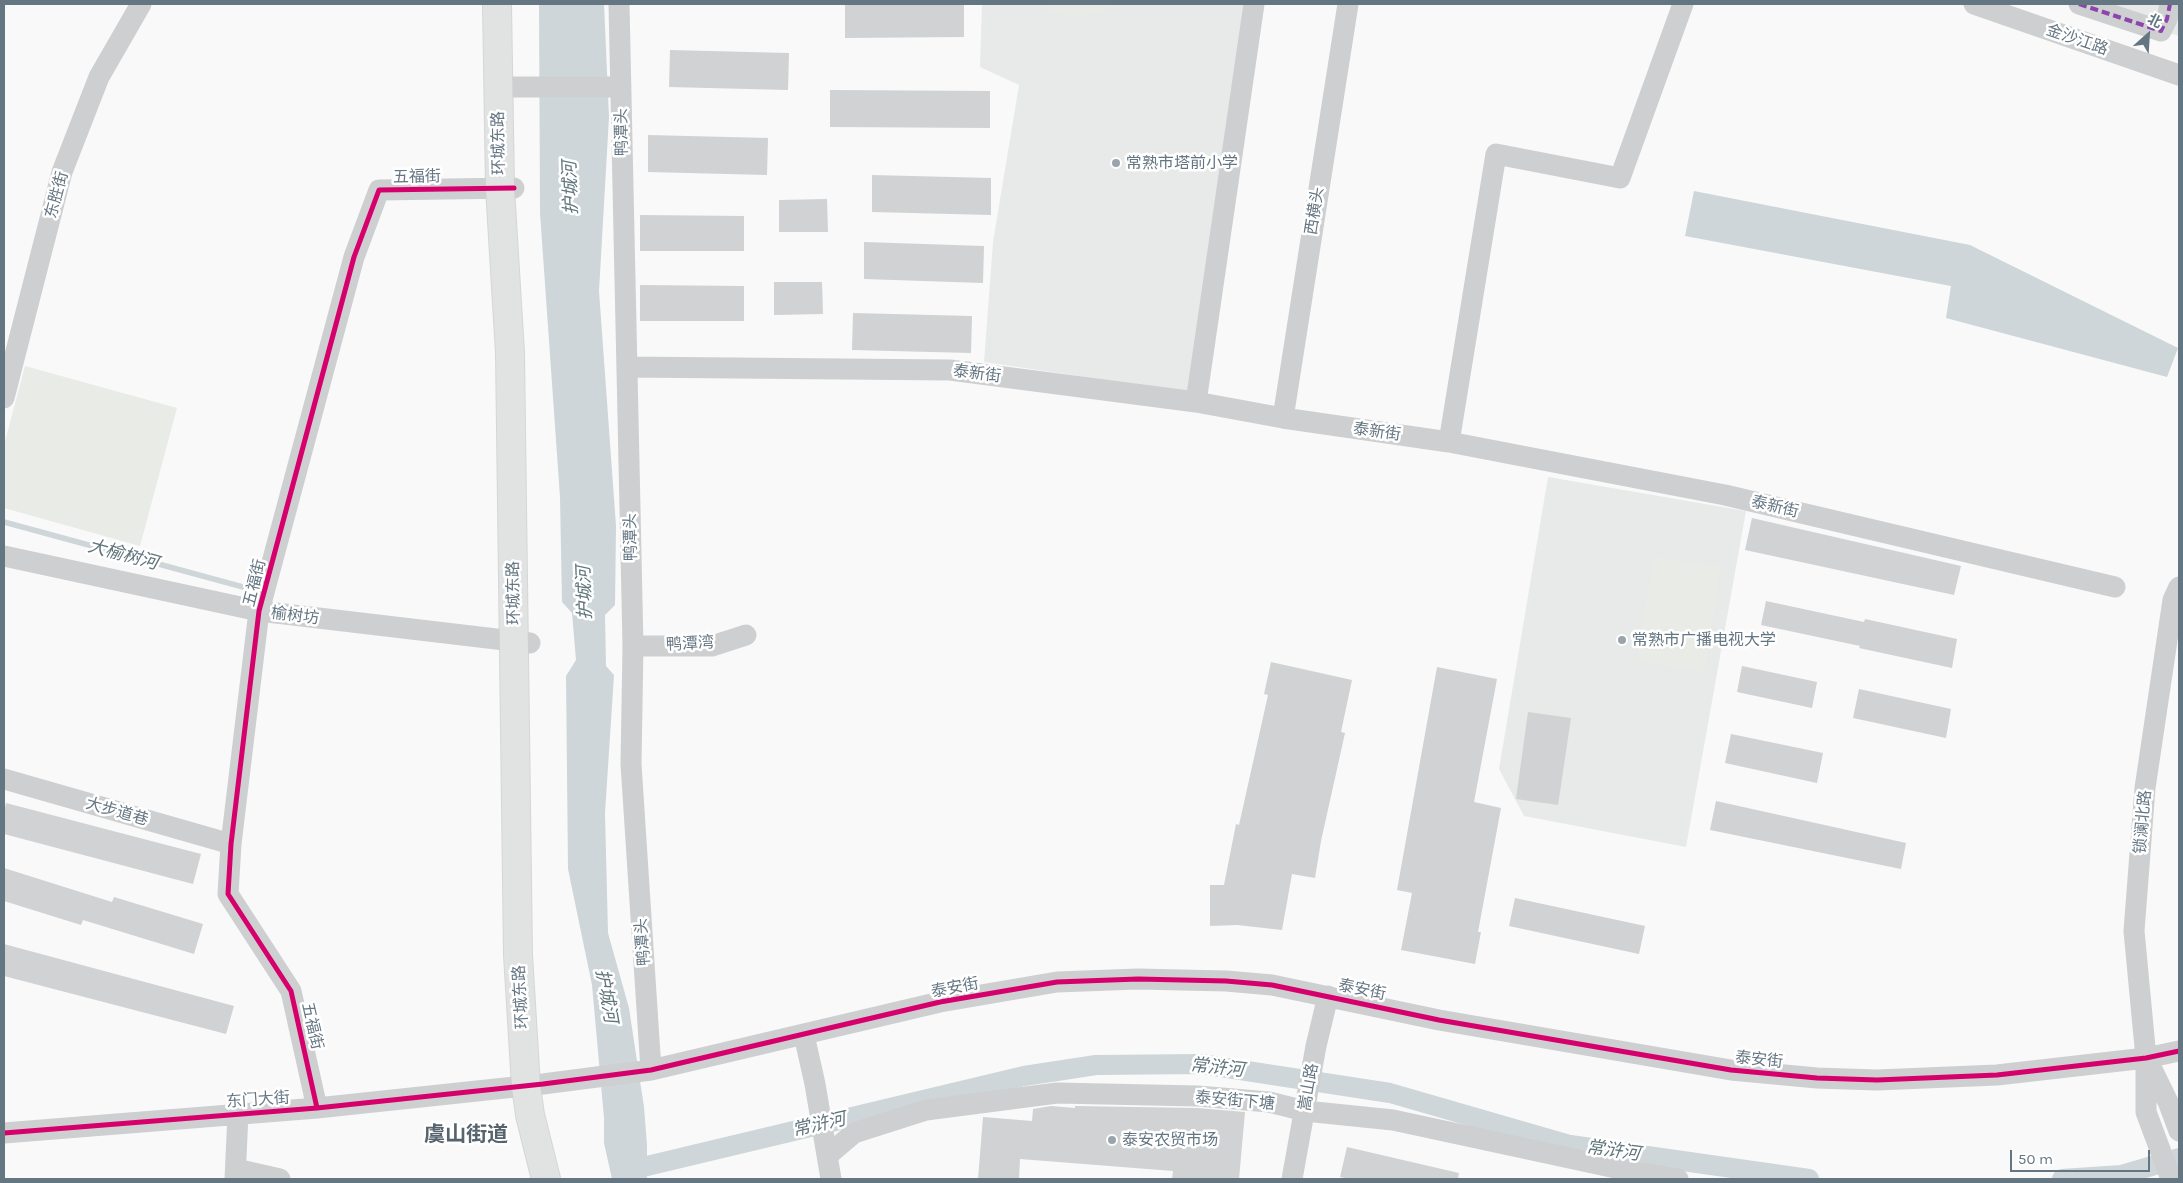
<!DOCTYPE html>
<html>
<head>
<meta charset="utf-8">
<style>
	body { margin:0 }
	#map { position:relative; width:2183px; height:1183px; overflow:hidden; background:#f9f9f9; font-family:Karla,"Noto Sans SC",sans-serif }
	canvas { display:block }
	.frame { position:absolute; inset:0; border:5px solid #657683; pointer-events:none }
	.north { position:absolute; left:2123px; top:10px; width:50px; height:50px; -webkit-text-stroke:4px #fff; paint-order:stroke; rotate:26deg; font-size:14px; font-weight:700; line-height:20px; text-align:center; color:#657683 }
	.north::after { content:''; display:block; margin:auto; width:18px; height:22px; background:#657683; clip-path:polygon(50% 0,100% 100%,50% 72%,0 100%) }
	.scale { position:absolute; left:2010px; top:1150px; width:140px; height:22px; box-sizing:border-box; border:2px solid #657683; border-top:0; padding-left:6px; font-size:15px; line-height:18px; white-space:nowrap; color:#657683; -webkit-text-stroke:4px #fff; paint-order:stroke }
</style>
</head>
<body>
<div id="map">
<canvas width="2183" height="1183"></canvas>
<div class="frame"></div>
<div class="north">北</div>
<div class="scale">50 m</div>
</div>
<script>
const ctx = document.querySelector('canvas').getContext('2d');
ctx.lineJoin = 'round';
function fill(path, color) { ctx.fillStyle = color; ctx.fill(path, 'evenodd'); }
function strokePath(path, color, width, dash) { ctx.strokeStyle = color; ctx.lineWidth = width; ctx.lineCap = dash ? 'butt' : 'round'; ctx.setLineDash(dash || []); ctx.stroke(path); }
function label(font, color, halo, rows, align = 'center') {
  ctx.font = font + ' Karla,"Noto Sans SC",sans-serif'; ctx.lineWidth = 5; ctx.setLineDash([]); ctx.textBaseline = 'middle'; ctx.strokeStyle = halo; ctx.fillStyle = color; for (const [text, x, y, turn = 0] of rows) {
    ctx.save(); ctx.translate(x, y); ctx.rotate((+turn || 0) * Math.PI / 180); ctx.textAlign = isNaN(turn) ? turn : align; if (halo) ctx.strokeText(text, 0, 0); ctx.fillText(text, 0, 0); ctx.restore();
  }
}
fill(new Path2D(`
	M982,4H1249L1193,393L984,362L993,242L1019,85L980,67Z
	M2079,4H2179V36Z
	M1548,477L1746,511L1686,847L1524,816L1499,769Z`), '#e8e9e9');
fill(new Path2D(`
	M1039,4H1117C1092,18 1063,23 1039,4Z
	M25,366L177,408L140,546L4,508V445Z
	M1653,556L1721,567L1705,672L1637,661Z`), '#e8ebe6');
fill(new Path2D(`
	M539,4H604L609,117L599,291L616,526L615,605L605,615L606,666L614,675L605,813L608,933L629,1008L644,1107L647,1145V1179H612L604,1143V1118L592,985L568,869L566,676L576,660L572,613L562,602L560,497L540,213Z
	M1694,191L1970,245L2178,348L2167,377L1946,318L1951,286L1685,236Z`), '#ced6d9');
strokePath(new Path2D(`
	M4,522L243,587`), '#ced6d9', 5.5);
strokePath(new Path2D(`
	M626,1171L1024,1076L1096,1065L1201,1064L1390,1093L1570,1145L1809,1179
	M2062,1179L2121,1175L2179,1158`), '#ced6d9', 20);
fill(new Path2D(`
	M845,4H964V37L845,38Z
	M670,50L789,53L788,90L669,87Z
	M830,90L990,91V128L830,127Z
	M648,135L768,138L767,175L648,172Z
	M872,175L991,178V215L872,212Z
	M827,199L828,232H779V200Z
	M640,215L744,216V251H640Z
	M864,242L984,246L983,283L864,279Z
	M774,282H822L823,314L774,315Z
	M640,285L744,286V321H640Z
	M853,313L972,316L971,353L852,350Z
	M1752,518L1961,566L1954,595L1745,550Z
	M1766,601L1864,622L1865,619L1957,639L1952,668L1859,648L1860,646L1761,625Z
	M1271,662L1352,680L1341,732L1345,733L1321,841L1315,878L1292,874L1282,930L1237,925L1210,926V885H1224L1236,824L1239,825L1268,695L1264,694Z
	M1742,666L1817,682L1812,708L1737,692Z
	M1437,667L1497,679L1474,802L1501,808L1478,932H1481L1475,964L1401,950L1412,893L1397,890Z
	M1859,689L1951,709L1946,738L1853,718Z
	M1528,712L1571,718L1558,805L1516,799Z
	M1731,734L1823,753L1817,783L1725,763Z
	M1716,801L1906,843L1901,869L1710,830Z
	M6,803L201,854L193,884L4,834V812Z
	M4,868L112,902L114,897L203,924L194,954L83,920L81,925L4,901Z
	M1515,898L1645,926L1639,954L1509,926Z
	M4,944L234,1006L226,1034L4,976Z
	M1051,1106L1075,1108V1106L1197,1108L1245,1112L1239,1179H1172L1173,1171L1020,1159L1019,1179H978L983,1117L1032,1121L1033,1109Z
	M1347,1147L1459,1173L1458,1179H1350L1340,1177Z`), '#d0d2d3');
const major = new Path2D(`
	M497,4L500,188L510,353L518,955L526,1086L530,1115L546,1179`);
strokePath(major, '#d5d6d7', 30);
strokePath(new Path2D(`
	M619,4L633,646L631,764L651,1070
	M1974,4L2179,75
	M2079,4L2161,31L2167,19L2170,4
	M511,87H621
	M627,367L950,370L1196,402L1283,418L1449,442L1725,495L2115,587
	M4,398L62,172L99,77L141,4
	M1196,402L1254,4
	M1283,418L1348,4
	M1449,442L1496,154L1620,178L1683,4
	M4,556L259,611L530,643
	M633,646H712L746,635
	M4,779L231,844
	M804,1035L815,1084L831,1179
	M2148,1061L2169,1104L2179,1131
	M317,1108L291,991L228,894L231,844L259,611L354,257L379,190L514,188
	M4,1133L317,1108L543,1084L651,1070L940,1002L1057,982L1138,979L1226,981L1272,985L1439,1020L1731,1070L1817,1078L1877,1080L1997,1075L2146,1058L2179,1051
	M827,1156L854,1133L926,1110L1057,1093L1198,1096L1269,1102L1305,1111L1393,1120L1625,1170L1678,1179
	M236,1169L280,1179
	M235,1179L238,1114
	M1292,1179L1316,1046L1328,996
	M2171,1179L2146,1112V1058L2134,931L2145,788L2173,600L2179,587`), '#cecfd0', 21);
strokePath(major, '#e1e2e2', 28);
strokePath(new Path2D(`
	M2079,4L2161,31L2167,19L2170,4`), '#8e44ad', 4, [8, 4]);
strokePath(new Path2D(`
	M317,1108L291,991L228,894L231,844L259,611L354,257L379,190L514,188
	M4,1133L317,1108L543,1084L651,1070L940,1002L1057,982L1138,979L1226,981L1272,985L1439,1020L1731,1070L1817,1078L1877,1080L1997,1075L2146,1058L2179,1051`), '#d6006c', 5);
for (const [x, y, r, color] of [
	[1116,163,5,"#99a4ac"],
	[1622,640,5,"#99a4ac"],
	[1112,1140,5,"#99a4ac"]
]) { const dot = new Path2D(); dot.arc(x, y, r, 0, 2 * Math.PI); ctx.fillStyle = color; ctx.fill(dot); strokePath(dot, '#fff', 2); }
label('16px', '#657683', '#fff', [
	["金沙江路",2077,40,19],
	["鸭潭头",622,132,-91],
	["环城东路",499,143,-91],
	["五福街",417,177,-1],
	["东胜街",57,195,-75],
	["西横头",1315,211,-81],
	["泰新街",977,374,7],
	["泰新街",1377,432,8],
	["泰新街",1775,507,13],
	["鸭潭头",631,537,-91],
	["五福街",255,583,-76],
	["环城东路",514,593,-91],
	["榆树坊",295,616,7],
	["鸭潭湾",690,644,-3],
	["大步道巷",117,812,16],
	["锁澜北路",2143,822,-85],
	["鸭潭头",643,942,-94],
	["泰安街",955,988,-11],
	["泰安街",1362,990,12],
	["环城东路",521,997,-93],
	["五福街",312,1026,77],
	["泰安街",1759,1060,6],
	["嵩山路",1309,1087,-80],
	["东门大街",258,1100,-4],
	["泰安街下塘",1235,1101,5]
]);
label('16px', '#657683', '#fff', [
	["常熟市塔前小学",1126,163],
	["常熟市广播电视大学",1632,640],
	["泰安农贸市场",1122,1140]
], 'left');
label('italic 18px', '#60757c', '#fff', [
	["护城河",571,188,-92],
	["大榆树河",123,555,15],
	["护城河",585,593,-92],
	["护城河",606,996,80],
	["常浒河",1217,1068,6],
	["常浒河",819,1125,-13],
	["常浒河",1613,1151,8]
]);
label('bold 21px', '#57646e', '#fff', [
	["虞山街道",466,1135]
]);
</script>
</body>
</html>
